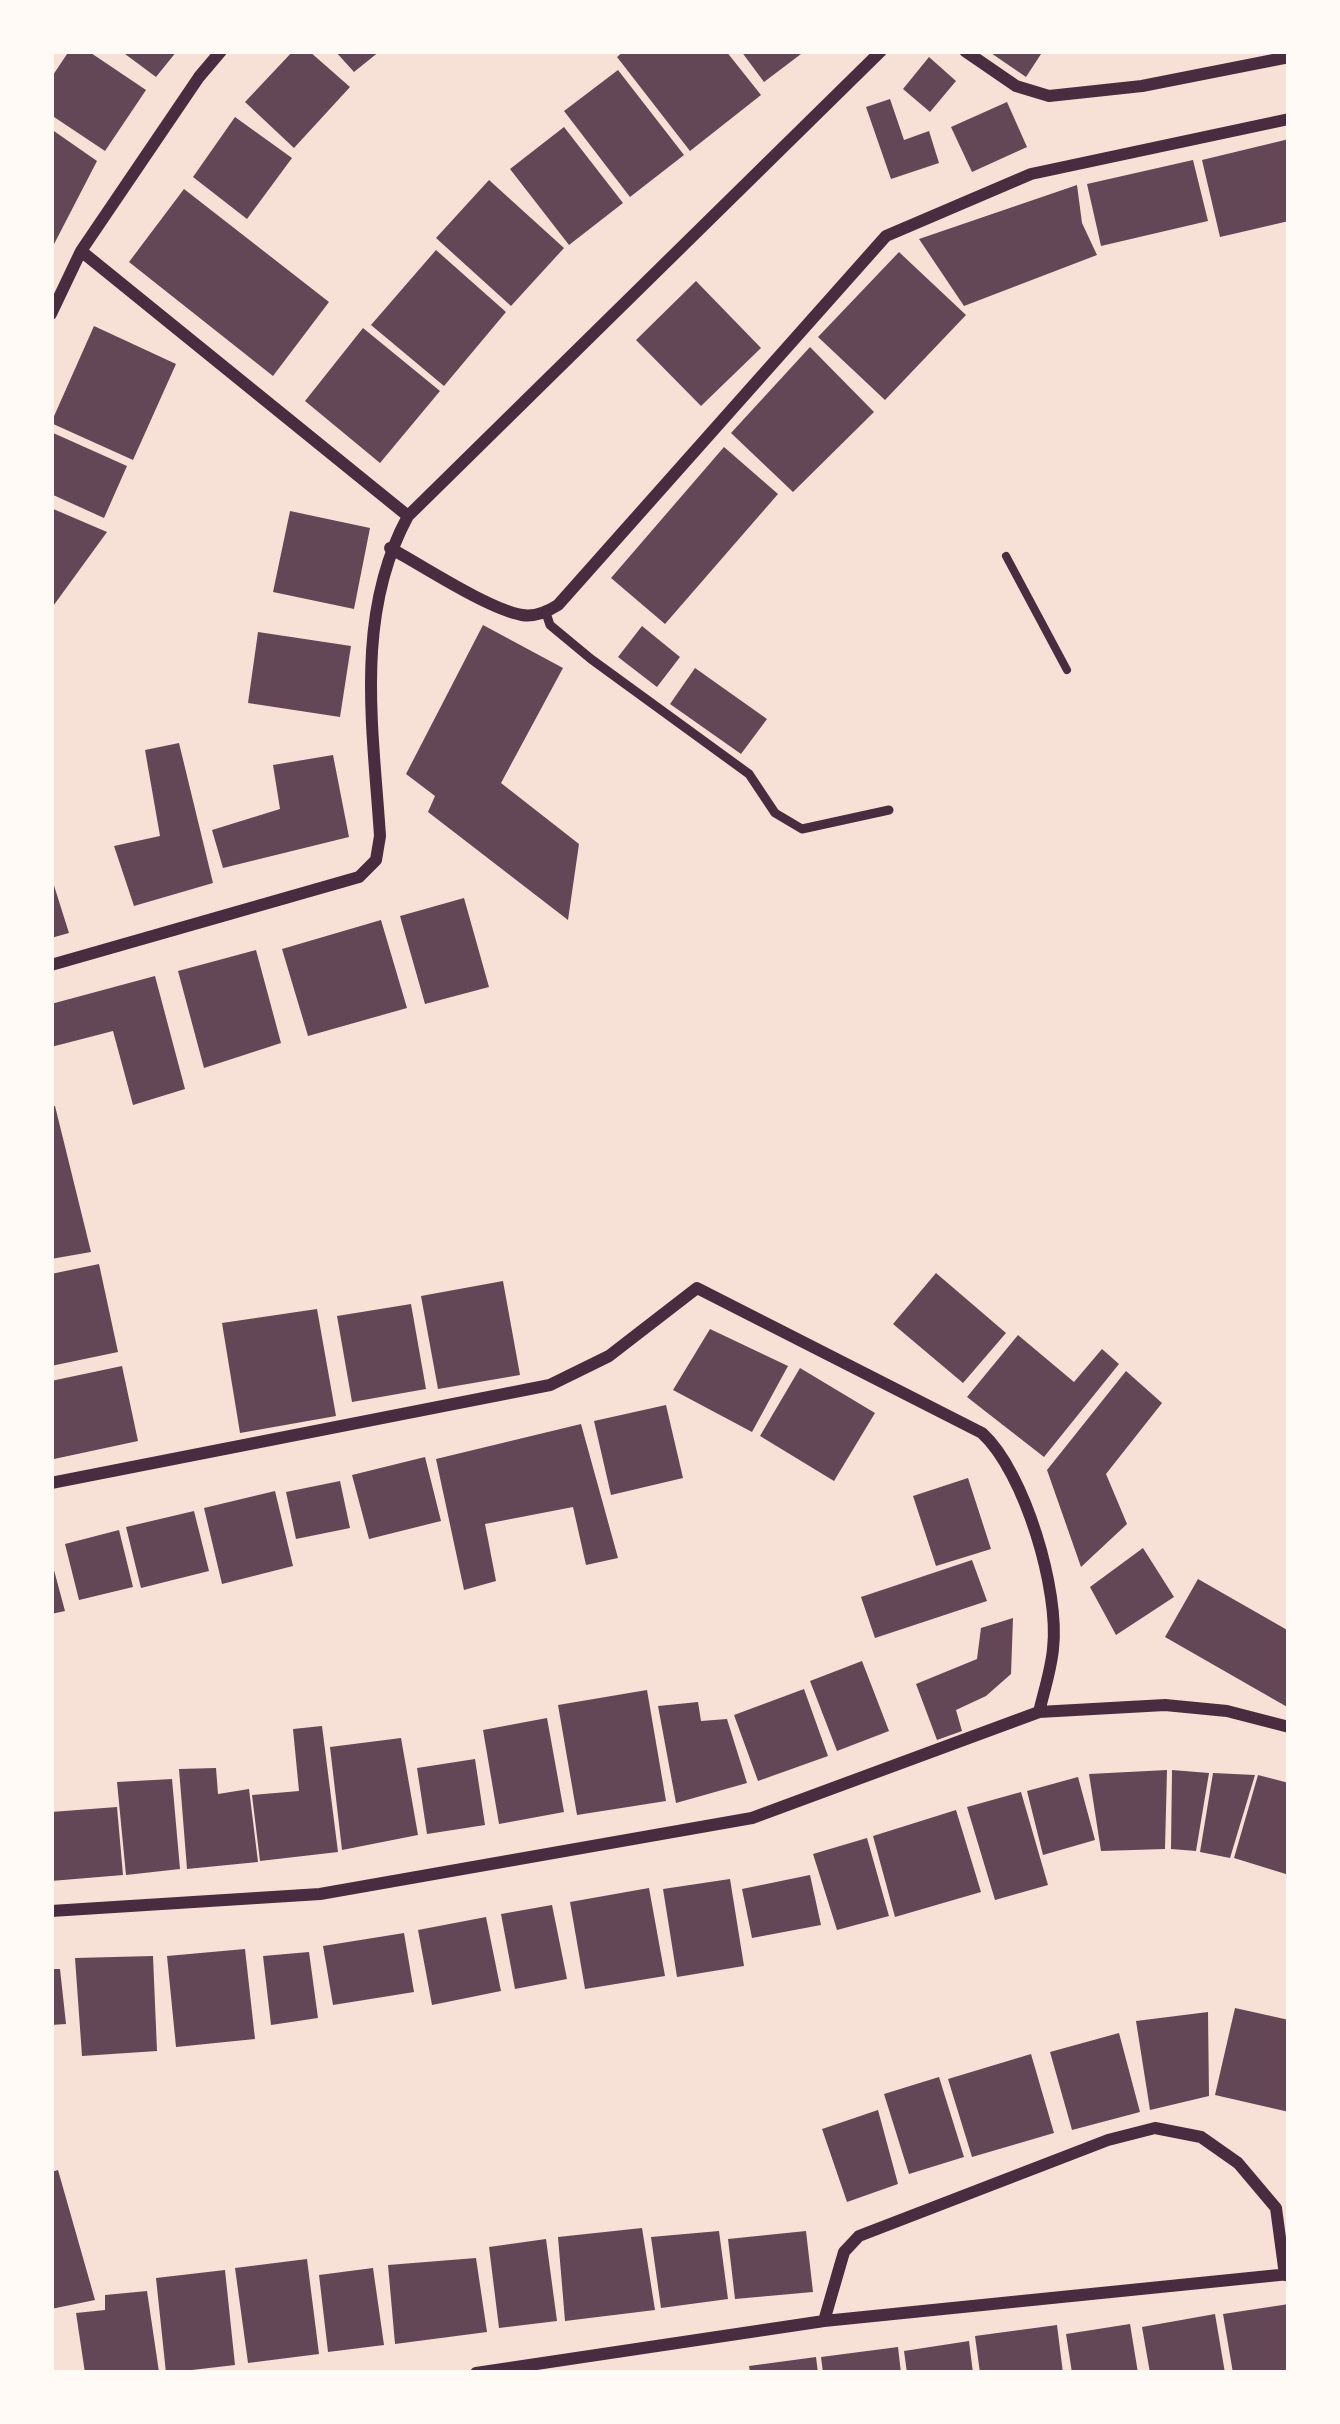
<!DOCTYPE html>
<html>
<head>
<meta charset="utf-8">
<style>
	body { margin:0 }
	#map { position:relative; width:1340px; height:2424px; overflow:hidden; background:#f7e1d7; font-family:"IBM Plex Serif",serif }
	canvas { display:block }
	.frame { position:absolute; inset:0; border:54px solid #fffaf5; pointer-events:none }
</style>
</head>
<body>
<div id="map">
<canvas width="1340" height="2424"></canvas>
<div class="frame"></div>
</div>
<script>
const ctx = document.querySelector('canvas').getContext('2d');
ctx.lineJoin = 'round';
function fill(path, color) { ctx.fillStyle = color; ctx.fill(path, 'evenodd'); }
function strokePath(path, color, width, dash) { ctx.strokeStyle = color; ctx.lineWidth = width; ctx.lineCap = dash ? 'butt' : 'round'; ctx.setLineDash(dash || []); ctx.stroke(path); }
fill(new Path2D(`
	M69,51H88L146,90L105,151L51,115V78Z
	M121,51H177L156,77Z
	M293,51H309L350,87L294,148L245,102Z
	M335,51H380L354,72Z
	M624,51H726L761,95L690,151L617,57Z
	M741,51H805L764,82Z
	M988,51H1043L1026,77Z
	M929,57L956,81L930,112L903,89Z
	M618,70L684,155L630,197L564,111Z
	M890,99L904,140L929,131L939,163L891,179L866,107Z
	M1007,102L1027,147L972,172L951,127Z
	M235,117L292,158L247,219L193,177Z
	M564,127L623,203L569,245L510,169Z
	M51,129L97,161L51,250Z
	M1289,139V221L1220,237L1202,160Z
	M1193,160L1208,221L1101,246L1087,184Z
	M489,180L564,248L511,306L436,238Z
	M1077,185L1082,223L1097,255L964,306L919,239Z
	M184,189L329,302L273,376L129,262Z
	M436,250L506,312L444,386L371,325Z
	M899,252L966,315L885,400L818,337Z
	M696,281L761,348L701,406L636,340Z
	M94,326L176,364L133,460L51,423Z
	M363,328L440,391L380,463L305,401Z
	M810,347L874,412L793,492L731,433Z
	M51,432L127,466L104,518L51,494Z
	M724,447L778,494L665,624L611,578Z
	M51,508L107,532L51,609Z
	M290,511L370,528L354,609L273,592Z
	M483,625L563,668L501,783L579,844L568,920L428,812L435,796L406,774Z
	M642,626L680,657L657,687L618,657Z
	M258,632L351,646L340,717L248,703Z
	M695,668L767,719L741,754L670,704Z
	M179,743L213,883L134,906L114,846L160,836L145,750Z
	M333,755L349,837L223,868L212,830L280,809L273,765Z
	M51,876L69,933L51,938Z
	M464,898L489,987L425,1004L400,916Z
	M381,920L407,1008L308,1036L282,949Z
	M256,950L281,1043L204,1068L178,971Z
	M155,976L185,1089L133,1105L113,1031L51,1047V1004Z
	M55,1106L91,1252L51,1259V1107Z
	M99,1264L118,1352L51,1366V1274Z
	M936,1273L1006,1333L963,1383L893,1324Z
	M503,1281L520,1375L438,1389L421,1296Z
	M411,1304L426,1389L352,1402L337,1316Z
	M317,1309L336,1416L240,1433L222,1323Z
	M710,1329L788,1366L752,1432L673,1390Z
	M1018,1335L1074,1382L1102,1349L1119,1364L1044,1457L967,1397Z
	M122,1366L138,1441L54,1459L51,1381Z
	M800,1368L875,1413L834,1481L760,1436Z
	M1126,1371L1162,1403L1106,1474L1127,1524L1081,1567L1047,1470Z
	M666,1405L683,1478L611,1495L594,1421Z
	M581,1424L618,1558L586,1565L573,1507L485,1524L496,1581L464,1590L436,1459Z
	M425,1457L441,1521L369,1539L352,1475Z
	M968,1478L991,1549L936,1566L913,1496Z
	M340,1481L350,1528L296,1539L286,1492Z
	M275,1491L293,1566L222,1584L204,1508Z
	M194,1511L209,1571L141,1588L126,1527Z
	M119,1530L133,1587L79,1600L65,1544Z
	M1143,1548L1174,1597L1116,1635L1090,1587Z
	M51,1559L65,1611L51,1614Z
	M972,1560L987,1601L875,1638L861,1597Z
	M1198,1579L1289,1631V1708L1165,1637Z
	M1013,1618L1011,1674L986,1696L956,1710L962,1731L937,1740L916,1684L977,1659L981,1628Z
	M862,1661L889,1731L837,1751L810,1681Z
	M804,1689L828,1756L758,1781L734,1715Z
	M647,1690L666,1801L577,1815L558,1705Z
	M698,1702L701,1721L727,1719L747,1783L676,1803L658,1706Z
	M547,1718L564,1812L499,1824L483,1730Z
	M322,1726L338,1852L260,1861L252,1795L299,1791L293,1729Z
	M401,1738L418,1835L342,1850L330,1747Z
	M475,1759L485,1825L427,1834L417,1768Z
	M216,1768L218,1794L249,1789L258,1862L187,1869L179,1769Z
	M1167,1770L1165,1849L1101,1851L1089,1774Z
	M1172,1770L1209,1773L1196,1851L1171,1849Z
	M1213,1773L1255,1775L1230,1858L1200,1852Z
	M1258,1775L1289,1783V1875L1234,1858Z
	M1078,1777L1095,1840L1043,1855L1027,1791Z
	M172,1779L180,1869L126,1875L117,1782Z
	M1021,1792L1048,1885L995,1900L967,1807Z
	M117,1807L123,1875L51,1881V1812Z
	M956,1810L981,1892L895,1917L873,1836Z
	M867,1838L889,1916L837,1930L813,1854Z
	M810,1875L821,1925L752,1938L742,1889Z
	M730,1879L744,1966L677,1977L663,1889Z
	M649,1888L665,1976L585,1989L570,1902Z
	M552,1905L567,1979L515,1989L501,1914Z
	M486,1917L501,1991L432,2005L418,1930Z
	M404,1933L414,1992L333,2005L323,1946Z
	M245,1949L255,2039L176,2047L167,1956Z
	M309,1952L318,2018L271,2025L263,1956Z
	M153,1956L157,2051L82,2056L75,1958Z
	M51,1969H60L66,2024L51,2025Z
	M1235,2008L1289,2020V2112L1215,2095Z
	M1208,2012L1209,2096L1150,2110L1136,2021Z
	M1119,2033L1140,2112L1072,2130L1050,2052Z
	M1031,2054L1054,2133L972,2157L948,2079Z
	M939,2077L964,2157L909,2174L884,2094Z
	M878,2110L898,2184L847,2202L822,2129Z
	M58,2170L95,2300L51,2309V2172Z
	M642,2228L655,2310L565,2321L558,2237Z
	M719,2231L728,2299L661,2308L651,2237Z
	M806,2231L813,2292L735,2299L728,2239Z
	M546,2239L557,2321L499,2328L489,2247Z
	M476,2258L487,2332L395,2344L388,2265Z
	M307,2259L319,2354L248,2363L235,2268Z
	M373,2268L384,2345L328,2352L319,2275Z
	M225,2270L235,2365L166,2373L156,2278Z
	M147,2291L159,2372L85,2373L76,2313L105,2310V2295Z
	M1289,2304V2373H1233L1223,2314Z
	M1215,2314L1225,2373H1150L1142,2327Z
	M1130,2324L1138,2373H1072L1066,2334Z
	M1057,2325L1063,2373H980L975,2336Z
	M969,2341L973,2373H907L904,2351Z
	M898,2347L901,2373H823L821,2357Z
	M816,2357L818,2373H750L749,2366Z`), '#644757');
strokePath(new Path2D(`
	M1006,556L1067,670`), '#4a2c40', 8);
strokePath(new Path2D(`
	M546,613L550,625L591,659L749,774L775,813L802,829L889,810`), '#4a2c40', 9);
strokePath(new Path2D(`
	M965,51L1016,86L1049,96L1142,86L1289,57
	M81,251L408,516
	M51,314L81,251L199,77L221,51
	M390,548C423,566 488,609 522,615C535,617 547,612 558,605L886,236L1031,174L1289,119
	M51,965L359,877L376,860L380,836C373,728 354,615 408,516L881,51
	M51,1483L550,1385L609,1356L697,1288L982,1433C1025,1472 1060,1592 1053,1649C1051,1670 1044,1691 1039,1712
	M51,1911L320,1894L752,1818L1039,1712L1165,1705L1227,1711L1289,1727
	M824,2321L844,2252L859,2236L1108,2140L1155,2128L1201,2137L1238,2163L1276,2208L1285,2275
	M476,2373L824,2321L1289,2274`), '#4a2c40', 12);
</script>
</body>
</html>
